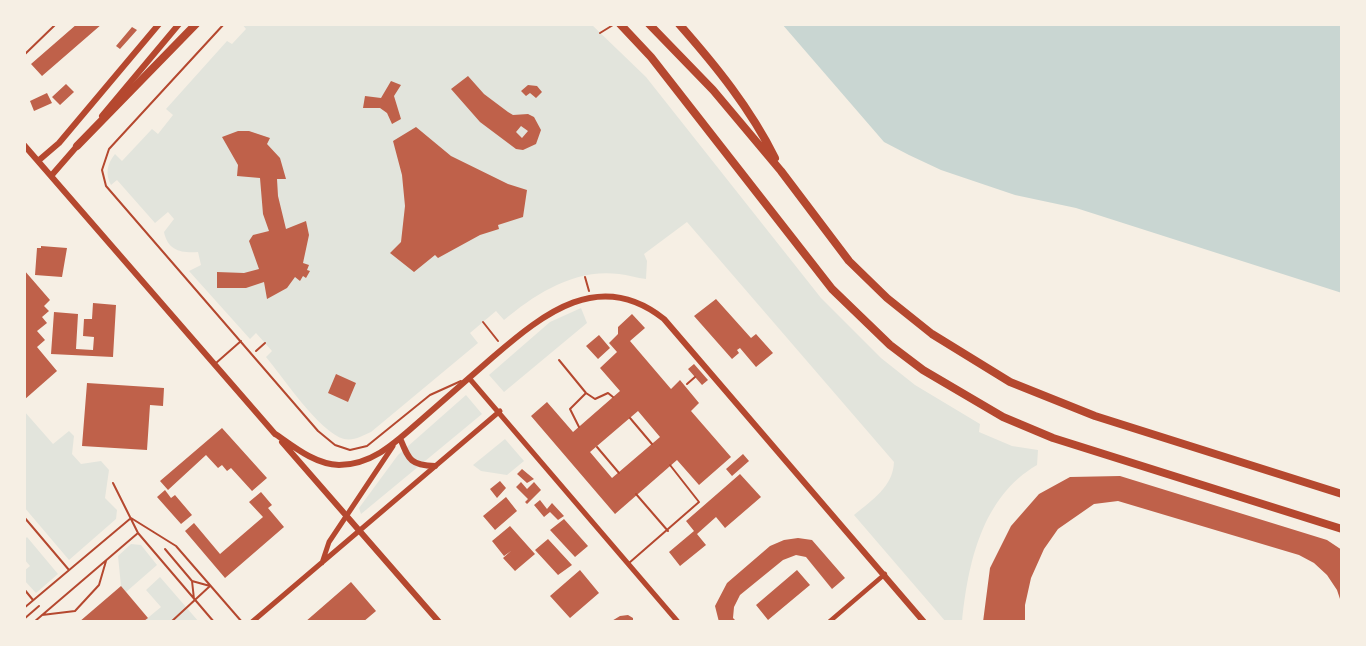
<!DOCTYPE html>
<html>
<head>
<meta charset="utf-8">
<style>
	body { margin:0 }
	#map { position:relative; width:1366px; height:646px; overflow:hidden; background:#f6efe4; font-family:Manrope,sans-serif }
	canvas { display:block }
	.frame { position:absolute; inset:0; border:26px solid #f6efe4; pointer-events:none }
</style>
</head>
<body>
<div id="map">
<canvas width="1366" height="646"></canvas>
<div class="frame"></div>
</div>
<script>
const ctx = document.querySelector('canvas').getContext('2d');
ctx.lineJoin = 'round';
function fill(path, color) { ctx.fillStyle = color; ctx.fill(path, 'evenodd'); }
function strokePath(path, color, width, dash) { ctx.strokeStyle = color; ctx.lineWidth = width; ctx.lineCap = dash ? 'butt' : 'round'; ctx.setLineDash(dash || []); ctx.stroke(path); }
fill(new Path2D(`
	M242,24H591L646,77L821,298L881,358L915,385L980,424L979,432L1012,446L1038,450L1037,465C982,497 968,563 962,622H946L854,515C872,500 893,487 894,462L687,222L644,254L647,261L646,279C637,278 628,275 619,274C575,268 535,294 504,320L496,311L470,333L478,343L371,432C362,436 354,441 344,439C319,432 283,377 266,357L272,351L256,333L250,339L189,271L201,265L198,252C181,253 168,251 164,232L174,219L168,212L155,223L117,180L111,185C105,174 107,164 115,154L122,161L152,129L158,134L173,115L166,109L227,41L232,44L246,29Z
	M581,308L587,323L504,392L489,375L550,322Z
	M466,395L482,414L361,514L359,508L398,455Z
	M24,411L53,444L69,431L74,436L72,454L81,464L101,461L109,470L105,498L117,510L116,519L69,560L24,507Z
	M505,439L524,461L507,475L481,471L473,465Z
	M27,537L58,574L36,593L24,580V571L30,566L24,559V540Z
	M131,544L141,545L157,565L126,592L121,586L118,556Z
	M160,577L199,622L144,621L161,607L146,590Z`), '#e2e4dc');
fill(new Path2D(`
	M782,24H1342V293L1076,208L1015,195L941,170L909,155L884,142Z`), '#c9d6d2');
fill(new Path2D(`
	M77,24H102L42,76L31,64Z
	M132,27L137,30L120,49L116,46Z
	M468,76L484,94L508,112L513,115L528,114L534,117L541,130L536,144L523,150L516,149L480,122L451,89ZM521,126L528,131L522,138L516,132Z
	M391,81L401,85L394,96L401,119L392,124L387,113L380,108H363L365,96L381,98Z
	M66,84L74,92L60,105L52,97Z
	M528,85L537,86L542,92L536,98L530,93L526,96L521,91Z
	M47,93L52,103L34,111L30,101Z
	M416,127L451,156L508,184L527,190L523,217L498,225L499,229L480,235L438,258L435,255L414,272L390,253L401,242L405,206L402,175L393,141Z
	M238,131H249L270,138L267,144L280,158L286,179H277L278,196L286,229L306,221L309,235L303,263L309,265L307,270L310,271L306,278L303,276L300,281L295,277L287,288L267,299L264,282L246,288H217V272L244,273L259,269L249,241L253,235L269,231L263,214L260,178L237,176L238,165L222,137Z
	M41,246L67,248L62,277L35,275L37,248H41Z
	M24,270L50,300L44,306L49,311L42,317L47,323L37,331L45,340L37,347L57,371L24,400Z
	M716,299L751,338L756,334L773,353L756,367L740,348L737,350L739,353L732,359L694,316Z
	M93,303L116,305L113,357L51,354L54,312L78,314L76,349L93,350L94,337L83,336L84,319H92Z
	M632,314L645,328L630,341L671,389L680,380L699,403L691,411L731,457L699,485L677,460L615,514L531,416L547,402L573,432L620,391L600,368L617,352L609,343L618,334V327ZM638,411L660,437L612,478L590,452Z
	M599,335L610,348L598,359L586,346Z
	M694,364L708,380L702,385L688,369Z
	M336,374L356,383L348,402L328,393Z
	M87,383L164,388L163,406L150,405L147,450L82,446Z
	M222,428L267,478L252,491L231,468L227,471L222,465L218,468L206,455L168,490L160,481Z
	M743,454L749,461L732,476L726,469Z
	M522,469L534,479L527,483L517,474Z
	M740,474L761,497L725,528L716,517L697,534L706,545L680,566L669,552L694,531L686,521Z
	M1120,476L1327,540L1342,550V605L1337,590L1327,575L1314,563L1299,555L1118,501L1094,504L1058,529L1044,549L1031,578L1025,605V622H983L990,568L1011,526L1039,494L1070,477Z
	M500,481L506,488L497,498L490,489Z
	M521,482L527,489L534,482L541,490L527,504L525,502L528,499L516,487Z
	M165,490L171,498L175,495L192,515L181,524L157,497Z
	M261,492L272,505L268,508L284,527L225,578L185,531L194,523L220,554L263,517L249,502Z
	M506,497L517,511L495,530L483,516Z
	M540,500L547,509L552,503L564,516L558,520L550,512L544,517L534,505Z
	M564,519L588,546L575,557L550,530Z
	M510,526L535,554L515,571L503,558L511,551L504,556L492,541Z
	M798,538L812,540L845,578L832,589L806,557L796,555L783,560L740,595L734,607L733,618L737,622H719L715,606L727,583L770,546L784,540Z
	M548,539L572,565L558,575L535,550Z
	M580,570L599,593L570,618L550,596Z
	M797,570L810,585L768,620L756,605Z
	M351,582L376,611L363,622H305Z
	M121,586L148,618L144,621L79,622Z
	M628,615L633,618V622H610L620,616Z`), '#bf614a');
strokePath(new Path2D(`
	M600,33L613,25
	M585,277L589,291
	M483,322L498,341
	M256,351L265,343
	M687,384L695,377`), '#b5482f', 2);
strokePath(new Path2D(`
	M224,24L109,149L102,170L106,186L318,431L335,445L350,450L367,446L430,395L461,381
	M24,55L56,24
	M559,360L586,393L595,399L608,393L613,397
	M216,363L241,341
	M630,418L652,444
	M579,427L570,409L586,393
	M597,447L619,473
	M113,483L138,533L214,622
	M636,494L668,531
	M24,517L69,570
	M131,518L176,546L242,622
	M165,549L192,581L210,586
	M629,563L699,502L670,465
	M192,581L194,599
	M24,589L33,600
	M24,608L131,518
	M42,615L75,611L99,585L106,561
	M24,619L39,606
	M34,622L138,533
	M171,622L210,586`), '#b5482f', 2);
strokePath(new Path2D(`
	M829,622L885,574`), '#b5482f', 4.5);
strokePath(new Path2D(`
	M469,378L678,622
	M322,563L329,542L393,446
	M252,622L500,411`), '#b5482f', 5);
strokePath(new Path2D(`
	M102,116L179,24
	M24,145L275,434
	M38,161L59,143L159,24
	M51,176L78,145
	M274,433C293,446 314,464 339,465C373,465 397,441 421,420C445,399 469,378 493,357C544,313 600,268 664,319L924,622
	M400,438C409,460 410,465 435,466
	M282,442L439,622`), '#b5482f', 6);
strokePath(new Path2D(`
	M620,24L651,57L832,289L890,345L923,370L1003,417L1053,438L1342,529
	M649,24L713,90L781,171L849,261L887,298L932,334L1010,382L1095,416L1342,494
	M679,24C716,66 750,108 775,158
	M77,146L196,24`), '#b5482f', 8);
</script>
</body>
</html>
